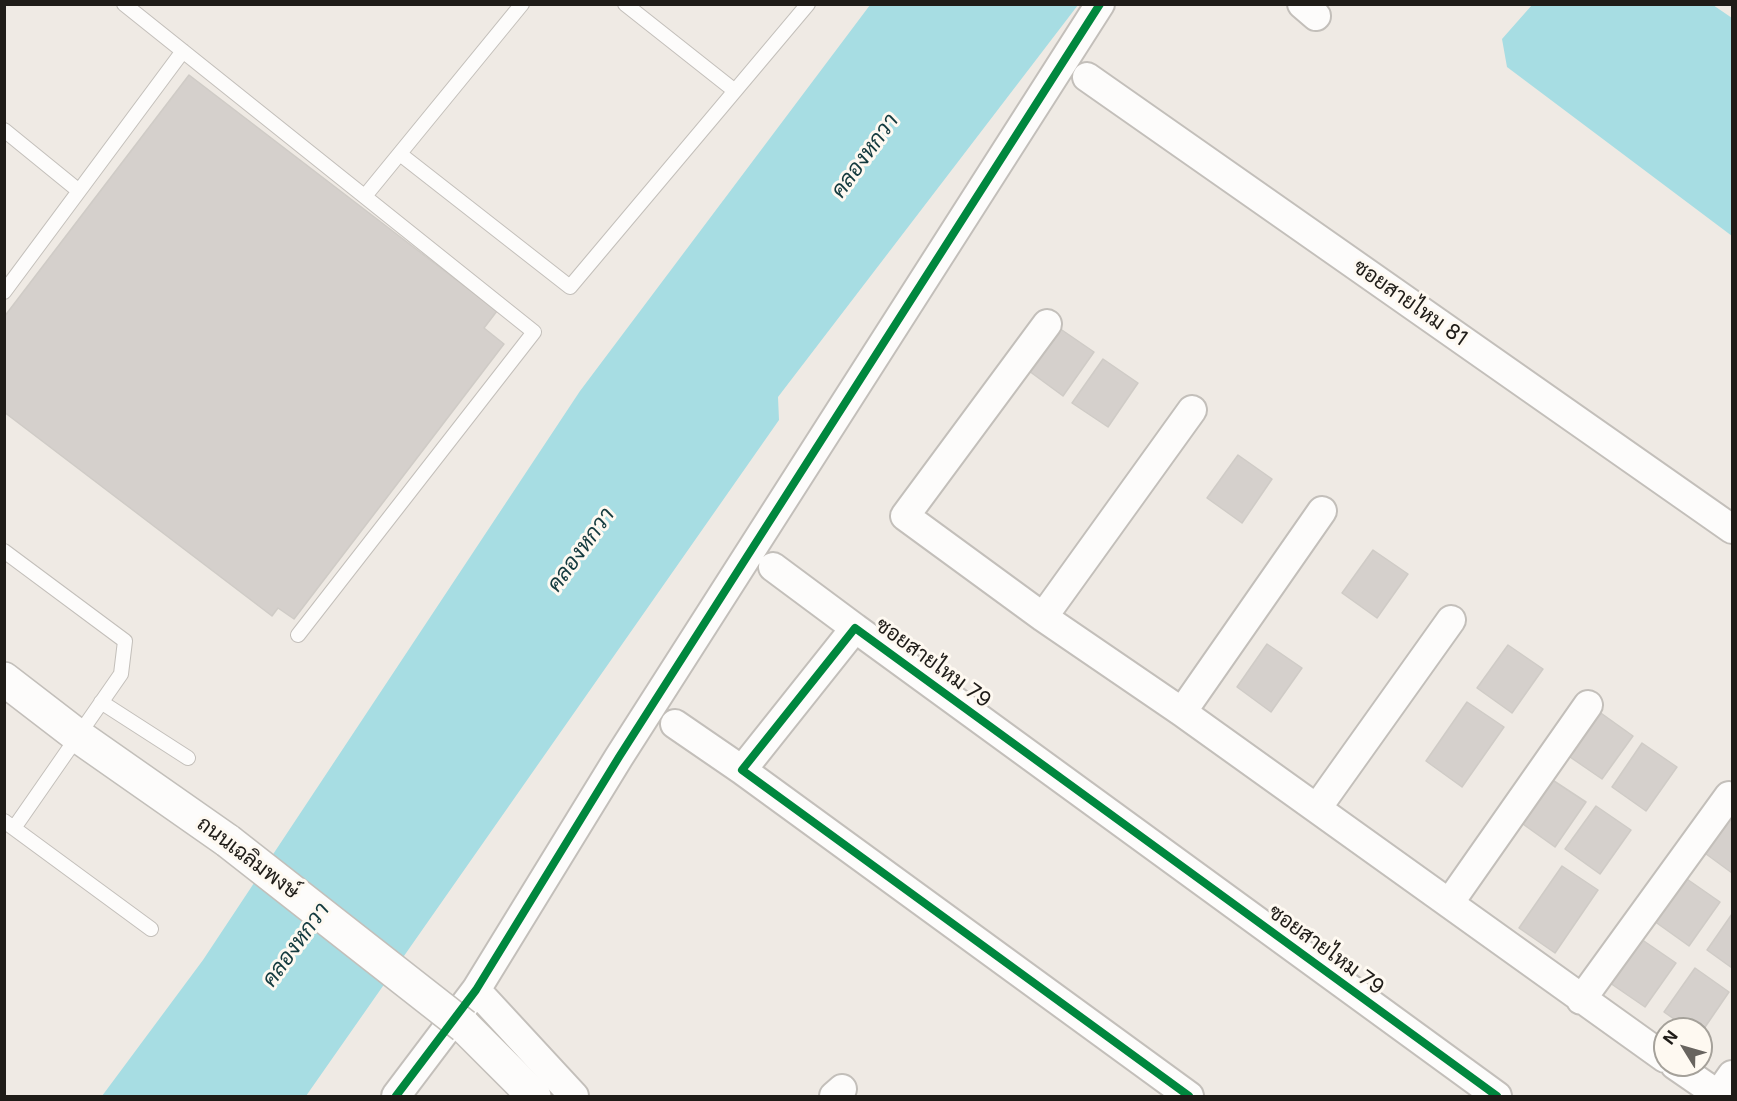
<!DOCTYPE html>
<html>
<head>
<meta charset="utf-8">
<style>
	body { margin:0 }
	#map { position:relative; width:1737px; height:1101px; overflow:hidden; background:#efeae4; font-family:Inter,sans-serif }
	canvas { display:block }
	.frame { position:absolute; inset:0; border:6px solid #1f1c18; pointer-events:none }
	.north { position:absolute; left:1653px; top:1017px; width:60px; height:60px; box-sizing:border-box; background:#fef9f1; border:2px solid #a5a19a; border-radius:50%; rotate:307deg; font-size:16px; font-weight:700; line-height:24px; text-align:center; color:#1f1c18 }
	.north::after { content:''; display:block; margin:auto; width:21px; height:27px; background:#68645f; clip-path:polygon(50% 0,100% 100%,50% 72%,0 100%) }
</style>
</head>
<body>
<div id="map">
<canvas width="1737" height="1101"></canvas>
<div class="frame"></div>
<div class="north">N</div>
</div>
<script>
const ctx = document.querySelector('canvas').getContext('2d');
ctx.lineJoin = 'round';
function fill(path, color) { ctx.fillStyle = color; ctx.fill(path, 'evenodd'); }
function strokePath(path, color, width, dash) { ctx.strokeStyle = color; ctx.lineWidth = width; ctx.lineCap = dash ? 'butt' : 'round'; ctx.setLineDash(dash || []); ctx.stroke(path); }
function label(font, color, halo, rows, align = 'center') {
  ctx.font = font + ' Inter,Sarabun,sans-serif'; ctx.lineWidth = 6; ctx.setLineDash([]); ctx.textBaseline = 'middle'; ctx.strokeStyle = halo; ctx.fillStyle = color; for (const [text, x, y, turn = 0] of rows) {
    ctx.save(); ctx.translate(x, y); ctx.rotate((+turn || 0) * Math.PI / 180); ctx.textAlign = isNaN(turn) ? turn : align; if (halo) ctx.strokeText(text, 0, 0); ctx.fillText(text, 0, 0); ctx.restore();
  }
}
fill(new Path2D(`
	M870,5H1078L778,397L779,420L306,1096H102L203,960L580,391Z
	M1532,5H1713L1732,18V236L1507,67L1502,39Z`), '#a7dde3');
const building = new Path2D(`
	M189,75L497,311L484,328L504,344L294,619L278,608L272,616L4,412V317Z
	M1059,328L1094,352L1063,396L1029,371Z
	M1103,359L1138,383L1108,427L1072,403Z
	M1238,455L1272,479L1242,523L1207,498Z
	M1373,550L1408,574L1377,618L1342,593Z
	M1267,644L1302,668L1271,712L1237,687Z
	M1508,645L1543,669L1512,713L1477,688Z
	M1467,702L1504,727L1462,787L1426,761Z
	M1598,711L1633,736L1602,779L1567,755Z
	M1642,743L1677,767L1646,811L1612,787Z
	M1551,779L1586,802L1555,847L1520,822Z
	M1596,806L1631,830L1600,874L1565,849Z
	M1732,809V873L1702,851Z
	M1562,866L1598,890L1555,953L1519,928Z
	M1684,877L1720,902L1689,946L1654,921Z
	M1732,914V968L1707,950Z
	M1641,939L1676,963L1645,1007L1610,983Z
	M1695,968L1729,992L1701,1033V1029H1688L1664,1012Z`);
fill(building, '#d5d0cc');
strokePath(building, '#cfcbc6', 1.5);
const lane = new Path2D(`
	M124,4L534,332L298,635
	M625,4L735,91
	M4,130L79,191
	M400,154L570,287L808,4
	M365,196L522,4
	M4,292L183,51
	M4,551L125,641L121,674L14,828
	M101,702L188,758
	M4,821L151,929`);
const street = new Path2D(`
	M1302,4L1316,16
	M1087,77L1732,529
	M1047,324L905,516L1043,617L1182,712L1665,1058
	M773,567L855,628
	M1043,617L1192,410
	M1182,712L1322,511
	M675,724L742,770
	M1317,808L1451,620
	M1450,902L1588,705
	M476,990L574,1096
	M1581,1000L1729,796
	M1675,1065L1720,1096
	M1718,1095L1732,1075
	M396,1096L476,990L619,757L1100,4
	M834,1096L842,1089
	M1189,1096L742,770L855,628L1497,1096`);
const secondary = new Path2D(`
	M4,679L78,736L228,841
	M464,1026L534,1096`);
strokePath(lane, '#c3bfba', 16);
strokePath(street, '#c3bfba', 32);
strokePath(secondary, '#c3bfba', 36);
strokePath(lane, '#fdfcfb', 14);
strokePath(street, '#fdfcfb', 28);
strokePath(secondary, '#fdfcfb', 33);
const secondaryBridge = new Path2D(`
	M228,841L464,1026`);
strokePath(secondaryBridge, '#c3bfba', 36, []);
strokePath(secondaryBridge, '#fdfcfb', 33);
strokePath(new Path2D(`
	M396,1096L476,990L619,757L1100,4
	M1189,1096L742,770L855,628L1497,1096`), '#00873e', 8);
label('21px', '#1f1c18', '#fef9f1', [
	["ซอยสายไหม 81",1410,303,35],
	["ซอยสายไหม 79",933,663,36],
	["ถนนเฉลิมพงษ์",248,858,37],
	["ซอยสายไหม 79",1326,950,36]
]);
label('italic 22px', '#133a3e', '#fef9f1', [
	["คลองหกวา",865,156,-54],
	["คลองหกวา",581,550,-54],
	["คลองหกวา",296,945,-54]
]);
</script>
</body>
</html>
